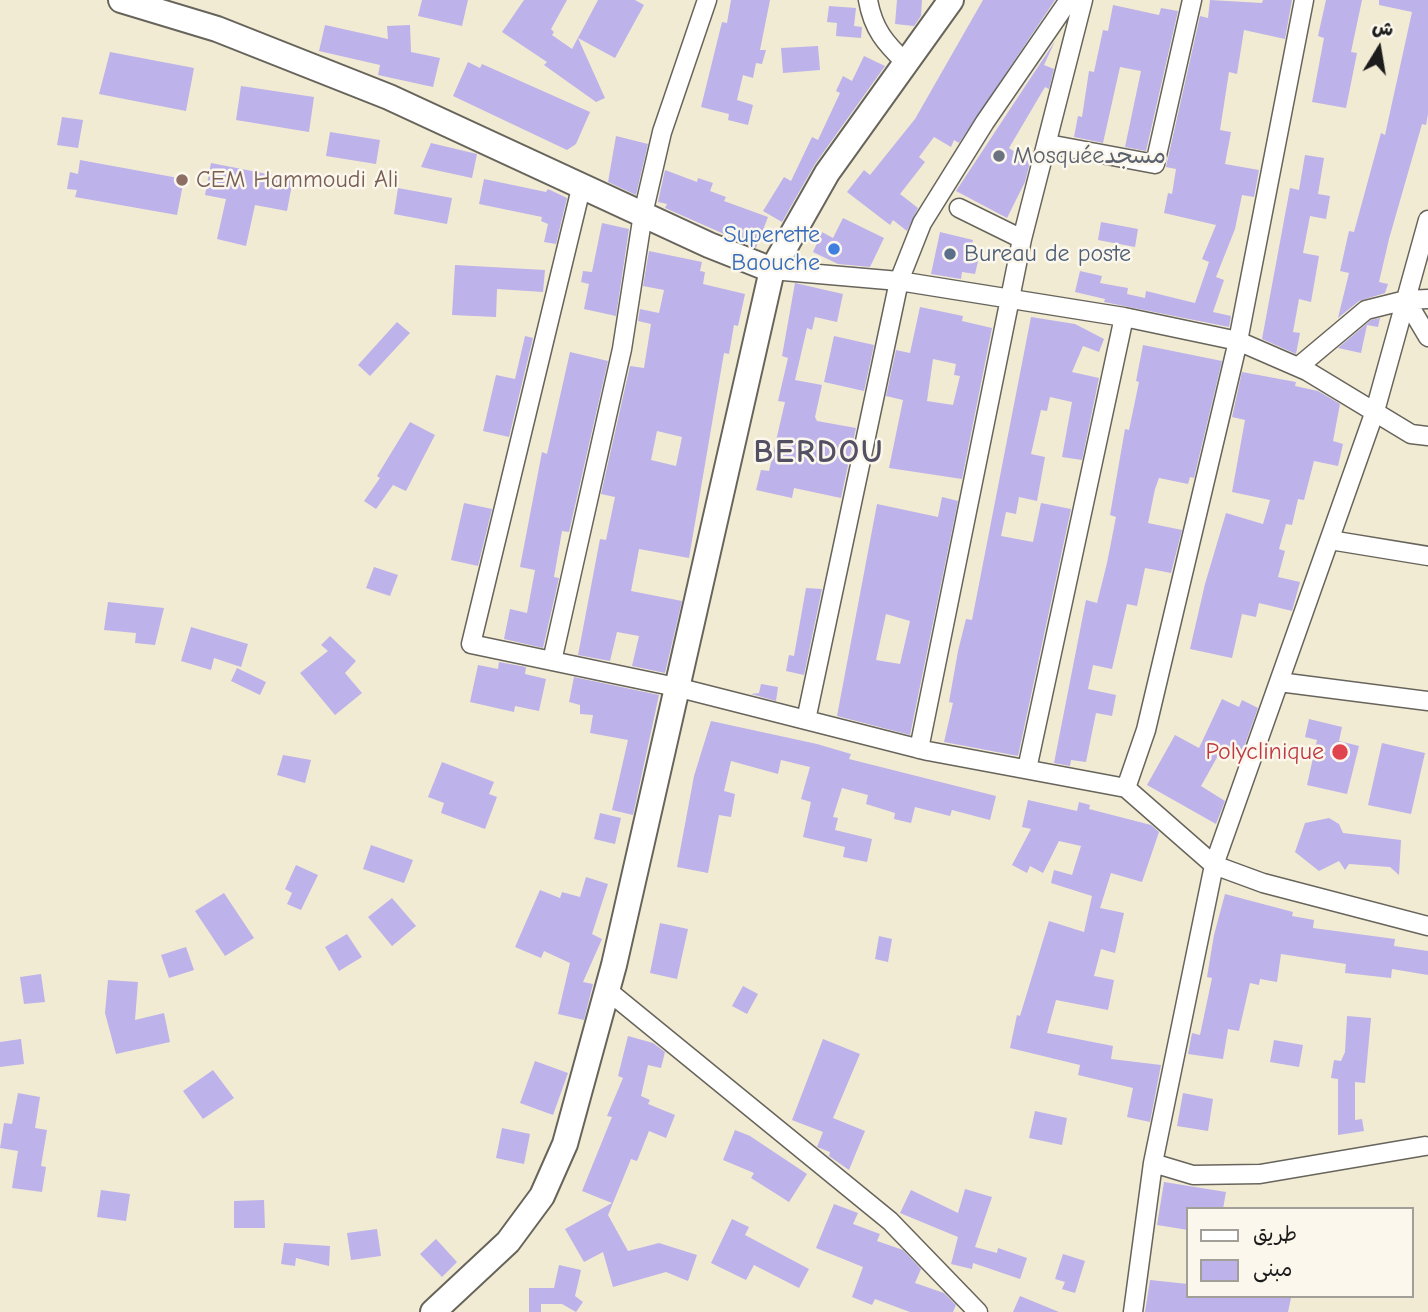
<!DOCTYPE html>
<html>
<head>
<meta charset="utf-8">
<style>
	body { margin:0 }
	#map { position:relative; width:1428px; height:1312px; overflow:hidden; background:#f2ebd3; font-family:"Comic Neue","Playpen Sans Arabic",sans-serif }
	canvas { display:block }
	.legend { position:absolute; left:1186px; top:1207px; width:228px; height:91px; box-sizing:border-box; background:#fbf7ec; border:2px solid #a29f99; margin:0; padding:9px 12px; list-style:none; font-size:21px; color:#1c1c1c }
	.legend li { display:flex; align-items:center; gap:14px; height:35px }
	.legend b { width:35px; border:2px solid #a29f99 }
	.north { position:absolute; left:1344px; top:14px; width:70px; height:70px; -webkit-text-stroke:5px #fbf7ec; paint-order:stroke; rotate:11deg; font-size:19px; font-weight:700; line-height:28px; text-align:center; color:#1c1c1c }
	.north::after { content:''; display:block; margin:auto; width:24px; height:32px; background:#1c1c1c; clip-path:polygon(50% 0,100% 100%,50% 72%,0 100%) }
</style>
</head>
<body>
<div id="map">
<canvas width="1428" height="1312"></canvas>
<ul class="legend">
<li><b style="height:9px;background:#fff"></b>طريق</li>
<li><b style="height:19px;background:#bdb2ea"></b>مبنى</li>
</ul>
<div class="north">ش</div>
</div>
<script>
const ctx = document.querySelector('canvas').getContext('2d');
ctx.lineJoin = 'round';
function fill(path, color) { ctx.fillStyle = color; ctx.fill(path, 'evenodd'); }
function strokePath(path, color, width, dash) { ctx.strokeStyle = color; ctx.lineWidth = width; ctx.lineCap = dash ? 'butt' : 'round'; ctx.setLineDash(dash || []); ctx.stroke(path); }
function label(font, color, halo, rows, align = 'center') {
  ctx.font = font + ' "Comic Neue","Playpen Sans Arabic",sans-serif'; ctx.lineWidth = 5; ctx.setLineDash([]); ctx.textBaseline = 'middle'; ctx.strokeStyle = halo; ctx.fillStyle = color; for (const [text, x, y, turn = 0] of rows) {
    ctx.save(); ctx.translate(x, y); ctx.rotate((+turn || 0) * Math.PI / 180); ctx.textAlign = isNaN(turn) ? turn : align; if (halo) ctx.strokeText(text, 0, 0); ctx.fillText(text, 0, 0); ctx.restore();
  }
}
fill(new Path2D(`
	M422,0H468L462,26L418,16Z
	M524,0H567L551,29L554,32L552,35L572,49L598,0H635L644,5L615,58L578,38L605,98L596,102L544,65L547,62L502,32Z
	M731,0H770L760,50H766L762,64L756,63L753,78L743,75L737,100L753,105L748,125L728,120L729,114L701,107L722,22L727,23Z
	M897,0H922L921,16L914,26L895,24Z
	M983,0H1055L959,143L954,140L951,147L934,137L919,157L925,162L900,194L918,208L907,231L893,220L890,225L847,192L864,170L870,175L915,119Z
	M1210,0L1262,3L1263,0H1292L1285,39L1244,30L1237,74L1229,72L1220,130L1231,132L1225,164L1259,170L1254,197L1242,195L1235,229L1216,277L1224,280L1213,312L1231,316L1229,327L1104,302L1105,299L1075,292L1080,271L1102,276L1100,283L1128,288L1127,294L1145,298L1146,291L1195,303L1209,262L1202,259L1216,225L1164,213L1168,193L1172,194L1176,169L1166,167L1200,16L1208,18Z
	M1326,0H1362L1351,52L1357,53L1346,108L1312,102L1324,38L1318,36Z
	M1379,0H1428V114L1426,125L1422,124L1389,239L1379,282L1388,284L1385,293L1359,301L1338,318L1349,273L1340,271L1349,231L1354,232L1381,133L1385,135L1412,12L1379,5Z
	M1113,5L1159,15L1161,8L1178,11L1146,151L1125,147L1141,71L1120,67L1103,143L1074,137L1078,116L1082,117L1089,71L1094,72L1103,30L1108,31Z
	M829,6L856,8L854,26L862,27L861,38L836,36L837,23L827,22Z
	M325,25L388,39L387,26L410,25L411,52L440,58L433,87L378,75L380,65L319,51Z
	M1055,41L1044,65L1054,69L1049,89L1045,87L1009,148L1030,162L1025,182L1007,218L956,191Z
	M818,46L820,70L783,73L781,48Z
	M110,52L194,68L186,111L99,94Z
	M864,56L885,66L815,164L782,222L763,211L784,177L791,181L812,137L818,140L840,93L836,91L843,76L852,81Z
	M468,62L480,68L482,64L590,112L576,144L567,150L453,96Z
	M241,86L314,97L309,132L236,120Z
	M62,117L83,120L78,148L57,145Z
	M330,132L380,140L376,164L326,156Z
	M616,136L648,144L636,195L608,182Z
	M431,143L477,154L472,178L421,167Z
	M1305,155L1324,158L1318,194L1330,196L1326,219L1310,216L1303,253L1319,256L1311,302L1299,299L1293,332L1300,333L1296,354L1262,339L1290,188L1299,190Z
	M80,160L184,179L177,215L75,197L77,190L67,189L70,172L78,174Z
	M211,163L293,179L287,211L255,205L246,246L217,239L226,199L205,195Z
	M665,170L697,182L698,178L713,183L710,191L726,197L724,201L768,217L756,248L665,208L667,204L658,202Z
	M484,179L546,192L548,189L567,198L556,244L544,242L548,224L541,221L542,217L479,204Z
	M398,188L452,198L447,224L394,214Z
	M843,218L884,238L870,267L838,264L813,252L822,232L833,238Z
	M1101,222L1138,229L1135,247L1098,240Z
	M602,223L629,229L616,316L584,309L589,284L581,282L583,271L592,272Z
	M940,232L973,240L971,247L981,249L975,274L962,272L961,279L931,274Z
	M649,251L702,262L700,271L705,272L703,284L745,294L738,326L734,325L729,354L724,353L689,558L639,549L631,591L682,601L665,673L632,666L639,636L617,632L610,661L578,655L600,539L606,540L615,497L601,494L630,366L644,368L651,324L638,321L640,309L659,313L664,290L643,286ZM657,431L682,437L676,466L651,460Z
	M455,265L545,270L543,292L497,289L496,317L452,315Z
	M795,283L843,294L837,322L815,317L812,330L807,328L795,380L822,385L815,417L817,421L856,428L841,498L794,488L792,498L756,490L761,470L769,471L785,402L778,401L788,358L782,356Z
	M920,307L963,316L962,321L992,328L962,479L889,468L903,400L886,396L896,350L910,353ZM933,359L956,364L954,375L960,376L953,405L927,401Z
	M1031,317L1075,324L1104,339L1099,352L1083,346L1072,372L1099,378L1082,460L1062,457L1072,402L1050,397L1047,411L1041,410L1031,454L1045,457L1037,501L1019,497L1016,514L1006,512L1001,536L1033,542L1041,503L1071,509L1018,756L944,742L953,703L949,702L958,651L966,619L972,620Z
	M1380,318L1378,327L1367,325L1361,353L1338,348L1371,320Z
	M397,322L410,333L370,376L358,365Z
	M525,336L533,338L509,437L483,431L496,375L515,379Z
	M834,336L874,345L864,391L824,382Z
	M1143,345L1222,361L1194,478L1190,477L1188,484L1159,478L1155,489L1148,523L1182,530L1171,573L1145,568L1137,606L1127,604L1112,669L1093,665L1088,689L1116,695L1112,716L1096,713L1086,762L1071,760L1070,766L1054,763L1086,600L1097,603L1107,563L1116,517L1110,515L1125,429L1129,430L1139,382L1136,381Z
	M570,352L608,361L569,532L562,531L554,577L559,578L543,648L504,639L510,609L527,613L535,570L520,567L542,452L547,454Z
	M1242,372L1296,382L1295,386L1318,391L1340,404L1333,441L1343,444L1338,466L1314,461L1304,500L1298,499L1292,525L1286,524L1279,549L1285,551L1278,577L1300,582L1292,611L1259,603L1256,617L1242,614L1232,658L1190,649L1205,584L1226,513L1263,524L1270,500L1232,492L1245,420L1232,417Z
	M410,422L435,435L406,491L393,485L376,509L364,501L380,478L377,476Z
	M942,497L958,501L910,735L837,716L877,504L938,517ZM886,614L910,621L900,664L876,660Z
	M464,503L492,509L478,566L451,560Z
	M374,567L398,575L390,596L366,588Z
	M806,588L822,589L804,675L786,671L789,655L794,656Z
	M108,602L164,608L155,645L135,643L136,633L104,630Z
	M191,627L248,644L241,667L214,658L211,670L181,661Z
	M330,636L356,661L345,673L362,693L335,715L300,673L328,651L321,645Z
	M499,662L526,667L525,674L546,679L539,711L515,706L514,712L470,702L478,665L498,669Z
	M237,668L266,682L260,695L231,681Z
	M574,677L659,695L633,815L612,810L628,740L590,733L593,715L580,714V705L569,702Z
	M761,684L778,687L776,701L751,694L759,693Z
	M1222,699L1239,707L1242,700L1258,708L1242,753L1224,745L1201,786L1225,801L1216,824L1147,785L1175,735L1199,748Z
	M1309,719L1342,727L1339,741L1359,746L1347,794L1307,785L1317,740L1305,737Z
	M711,721L817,744L851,754L849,759L996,796L990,820L952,810L950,816L915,807L911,823L894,819L895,813L866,804L868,795L842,788L833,817L838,818L835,830L872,839L867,862L843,857L845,847L803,837L811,802L801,799L810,767L781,760L778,774L731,761L724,791L735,794L731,817L719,815L708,873L677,867L694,776Z
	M1382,743L1425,753L1411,814L1368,805Z
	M283,755L311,760L305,783L277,775Z
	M442,762L494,782L489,794L497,797L485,829L441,813L444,803L428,797Z
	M1028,800L1077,811L1079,802L1090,805L1089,809L1151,825L1159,832L1142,882L1111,873L1100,908L1124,913L1115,953L1101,949L1094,976L1114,980L1108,1010L1056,1000L1047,1033L1113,1046L1111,1059L1161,1065L1150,1122L1127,1117L1133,1088L1078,1075L1080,1065L1010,1048L1017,1015L1020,1016L1049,921L1084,932L1092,896L1051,883L1054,870L1072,875L1081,846L1059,841L1043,873L1030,866L1027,873L1012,865L1031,829L1022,827Z
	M600,813L621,818L615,844L594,839Z
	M1329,818L1339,824L1343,833L1401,840L1399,875L1390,867L1349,864L1345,870L1339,861L1319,871L1295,852L1305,823Z
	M371,845L413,860L404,883L363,869Z
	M296,865L318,875L301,910L287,904L292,893L285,889Z
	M586,877L608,884L592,934L602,939L583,982L593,984L584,1020L558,1014L570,963L544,951L541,958L515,947L540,890L560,898L562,892L580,897Z
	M224,893L254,938L225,956L195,911Z
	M1225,894L1293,912L1292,916L1314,920L1313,928L1395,939L1394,946L1428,951V975L1392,969L1391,978L1345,973L1346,964L1281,954L1277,982L1260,979L1259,985L1250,983L1239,1031L1228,1029L1223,1059L1188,1054L1192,1033L1200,1035L1212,978L1207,977L1214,935Z
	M392,898L416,926L392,946L368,917Z
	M660,923L688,929L677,979L650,973Z
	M347,934L362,957L339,971L325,947Z
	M879,936L892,939L888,962L875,959Z
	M186,947L194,970L169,978L161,955Z
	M41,974L45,1002L24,1004L20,977Z
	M108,980L138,982L135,1020L164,1013L170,1042L116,1054L105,1013Z
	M743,986L758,994L747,1014L732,1006Z
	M1347,1016L1371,1018L1365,1083L1355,1082V1120L1362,1119L1364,1131L1338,1135V1079L1331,1078L1334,1060L1341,1061L1345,1052Z
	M628,1036L653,1043L665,1052L661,1068L648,1065L641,1096L650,1100L648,1104L675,1115L666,1138L649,1131L637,1161L631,1159L608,1215L628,1251L659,1243L697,1255L688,1281L666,1272L613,1287L603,1252L584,1262L565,1229L612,1203L582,1191L612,1117L607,1116L623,1078L618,1076Z
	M21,1039L24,1064L0,1067V1042Z
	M823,1039L860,1054L833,1118L865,1131L849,1170L829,1156L830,1152L817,1147L823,1132L792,1120Z
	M1274,1040L1303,1045L1299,1067L1270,1062Z
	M535,1061L568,1073L553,1115L520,1103Z
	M213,1070L234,1098L203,1119L183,1091Z
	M18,1093L40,1097L35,1128L47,1130L41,1166L46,1167L42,1192L12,1188L18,1151L0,1148L4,1123L12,1124Z
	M1183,1093L1213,1099L1208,1131L1177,1126Z
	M1035,1111L1067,1118L1062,1145L1029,1138Z
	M502,1128L530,1134L524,1164L496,1158Z
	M735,1130L750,1136L807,1174L789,1202L751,1178L754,1173L723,1160Z
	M1164,1182L1226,1192L1223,1209H1188V1230L1157,1225Z
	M965,1189L992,1197L975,1247L997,1253L998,1248L1027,1258L1020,1279L973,1263L972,1269L951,1264L958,1237L900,1213L911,1190L958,1213Z
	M101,1190L130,1194L126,1221L97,1217Z
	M264,1200L265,1228H234V1201Z
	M834,1204L858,1213L853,1224L880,1234L877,1241L903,1250L921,1269L915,1283L944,1293L956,1305L953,1312H910L875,1299L872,1305L852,1297L863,1267L816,1248Z
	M732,1219L749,1227L745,1235L809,1269L799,1288L754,1265L746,1280L711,1263Z
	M377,1229L381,1256L351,1260L347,1233Z
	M436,1239L457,1262L442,1277L420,1254Z
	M284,1243L330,1246L329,1266L296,1258L295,1266L281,1264Z
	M1063,1254L1085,1261L1075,1293L1062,1289L1065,1282L1055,1279Z
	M559,1265L581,1270L575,1296L583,1302L576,1312L562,1304H541V1312H529V1288H554Z
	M1150,1280L1188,1284V1296L1291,1298L1288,1312H1145Z
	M1020,1296L1059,1312H1013Z`), '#bdb2ea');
const street = new Path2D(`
	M868,0C873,29 885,43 906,63
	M1048,144L1155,164L1192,0
	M582,184L471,644L676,687L928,751L1126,788L1214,865L1263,883L1428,926
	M959,208L1022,239
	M772,270L899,281L1124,317L1238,341L1307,371L1411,434L1428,436
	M1406,300L1428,337
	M1298,367L1366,310L1406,300L1428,299
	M1330,540L1428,556
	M552,661L622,349L643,214L662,132L707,0
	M1279,682L1428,701
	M806,720L899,281L922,223L985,122L1069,0
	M919,749L1022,239L1083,0
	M1027,769L1124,317
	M1126,788L1146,730L1238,341L1304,0
	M607,990L890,1221L978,1312
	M1153,1163L1193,1175L1260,1174L1425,1146
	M1133,1312L1153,1163L1214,865L1375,411L1428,220`);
const secondary = new Path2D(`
	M121,0L217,29L389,97L709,245L772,270
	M433,1312L508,1242L542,1196L565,1144L614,965L772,270L827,173L951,0`);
strokePath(street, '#67645c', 21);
strokePath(secondary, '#67645c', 28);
strokePath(street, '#fff', 18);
strokePath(secondary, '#fff', 24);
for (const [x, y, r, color] of [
	[999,156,7,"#6b7280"],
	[182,180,7,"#8d6e63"],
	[834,249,7,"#3f7fe0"],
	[950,254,7,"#5c6f8a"],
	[1340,752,9,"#e0444e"]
]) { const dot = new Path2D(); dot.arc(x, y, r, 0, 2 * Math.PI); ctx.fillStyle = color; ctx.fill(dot); strokePath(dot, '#fbf7ec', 2.5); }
label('24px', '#5b616d', '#fbf7ec', [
	["Mosquéeمسجد",1013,156]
], 'left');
label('24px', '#785e54', '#fbf7ec', [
	["CEM Hammoudi Ali",196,180]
], 'left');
label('24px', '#366cbe', '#fbf7ec', [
	["Superette",820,235],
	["Baouche",820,263]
], 'right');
label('24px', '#4e5e75', '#fbf7ec', [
	["Bureau de poste",964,254]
], 'left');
label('24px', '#be3a42', '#fbf7ec', [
	["Polyclinique",1324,752]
], 'right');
ctx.letterSpacing = '2px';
label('bold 32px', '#545064', '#fbf7ec', [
	["BERDOU",819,453]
]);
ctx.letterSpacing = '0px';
</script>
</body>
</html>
